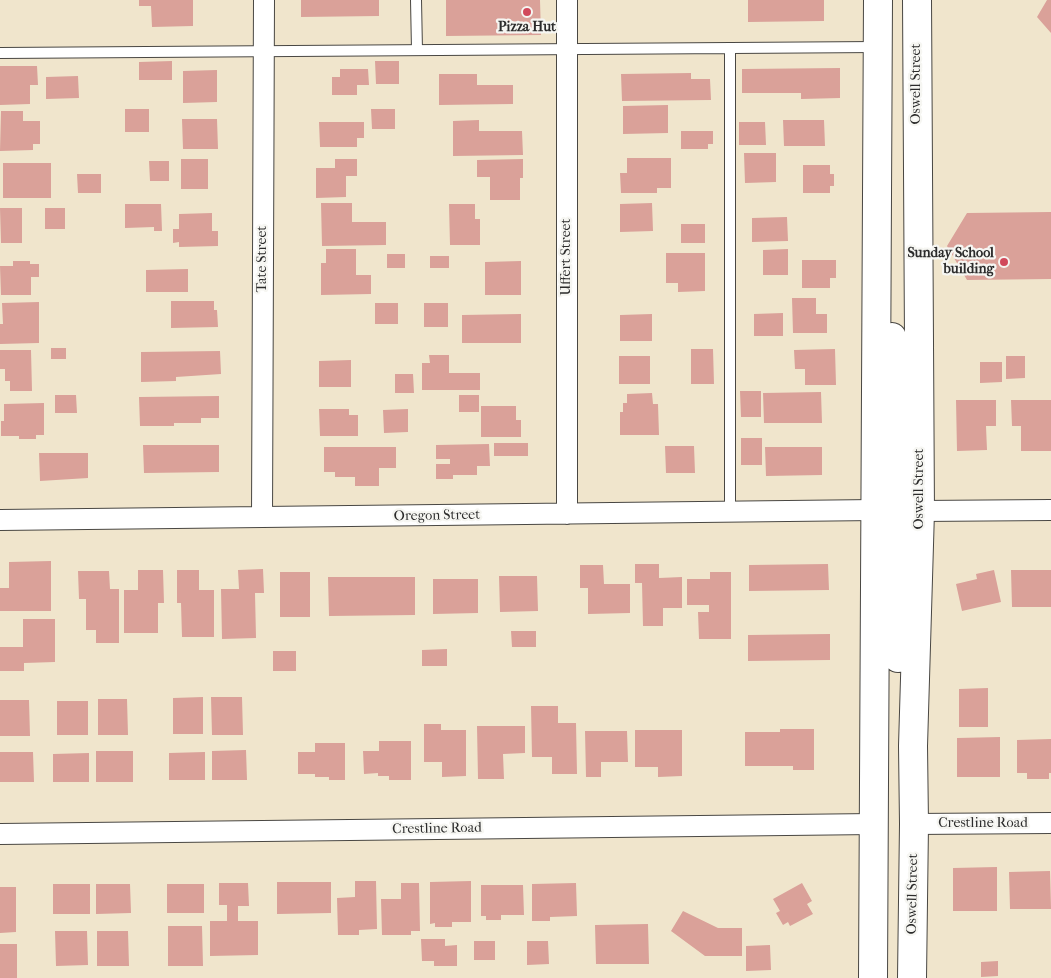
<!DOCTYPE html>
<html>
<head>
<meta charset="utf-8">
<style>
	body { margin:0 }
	canvas { display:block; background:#f0e5cc }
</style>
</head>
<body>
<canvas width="1051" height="978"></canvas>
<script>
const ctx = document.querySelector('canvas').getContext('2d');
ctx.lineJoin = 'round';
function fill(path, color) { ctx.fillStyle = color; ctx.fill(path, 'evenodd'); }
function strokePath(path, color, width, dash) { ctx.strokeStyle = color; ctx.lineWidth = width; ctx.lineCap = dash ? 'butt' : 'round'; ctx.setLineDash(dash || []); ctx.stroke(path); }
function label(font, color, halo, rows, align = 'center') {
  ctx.font = font + ' "IM FELL French Canon",serif'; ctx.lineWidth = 4.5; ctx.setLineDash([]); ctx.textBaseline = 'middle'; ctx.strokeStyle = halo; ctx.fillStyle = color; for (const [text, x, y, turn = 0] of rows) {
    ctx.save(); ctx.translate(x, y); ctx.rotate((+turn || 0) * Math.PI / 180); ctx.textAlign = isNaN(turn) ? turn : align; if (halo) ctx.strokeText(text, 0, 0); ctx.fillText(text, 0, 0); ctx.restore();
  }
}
fill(new Path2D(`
	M139,0H193V26L152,27L151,6H139Z
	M301,0H379V16L301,17Z
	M446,0H540L541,35L446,36Z
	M748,0H824V21L748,22Z
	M1047,0H1051V33L1037,17Z
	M172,61V80H139V62Z
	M375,61H399V84H376Z
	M0,66H37L38,85H30V104L0,105Z
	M840,68V98L801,99V93H742V69Z
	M340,69H368L369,85H357V95H332V77H340Z
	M217,70V102L183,103V71Z
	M691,73V79H710L711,100L622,101L621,74Z
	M439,74H477V85H513V104L439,105Z
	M78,76L79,98L46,99V77Z
	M668,105V133L623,134V106Z
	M125,109H149V132H125Z
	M371,109H395V129H372Z
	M1,111H23V121H40V144H33V150L0,151Z
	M182,119H217L218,149H183Z
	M479,120V131H522L523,155L453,156V121Z
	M783,120H824L825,146H784Z
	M319,122H364V138H357V147H320Z
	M739,122H765L766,145H739Z
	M681,131H713V144H708V149H681Z
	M744,153H776V182L745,183Z
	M627,158H671V188H657V193H621L620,173H627Z
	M181,159H208V189H181Z
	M335,159H357V176H346V197L316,198V168H335Z
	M523,159V178H520V200H490V177H477V160Z
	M149,161H169V181H150Z
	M3,163H51V198H3Z
	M803,165H830V174H834V186H830V193H803Z
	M77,174H101V193H78Z
	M321,203H352V222H386V245L322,246Z
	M652,203L653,231L620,232V204Z
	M125,204H161L162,231H154V227L125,228Z
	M449,204H475V219H480V245H450Z
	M0,208H22V243H1Z
	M45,208H65V229H45Z
	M1051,212V279L967,280L947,246L967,213Z
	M212,213V231H218V246L179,247V242L173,243V229H179V214Z
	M787,217L788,241L752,242V218Z
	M681,224H705V243H681Z
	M326,249H356V275H371V294L321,295V263H326Z
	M788,249V275H763V250Z
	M666,253H705V291L678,292V283H666Z
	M387,254H405V268H387Z
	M430,256H449V268H430Z
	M802,260H836V278H830V288H802Z
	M13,261H30V264H39V277H31V295H1L0,266H13Z
	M521,261V295H485V262Z
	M188,269V292H146V270Z
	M792,298H816V314H827V333H793Z
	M171,301H214V310H217L218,327L171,328Z
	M39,302V343L0,344V324H3L2,303Z
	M375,303H398V324H375Z
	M424,303H448V327H424Z
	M783,313V336H754V314Z
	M521,314V343H462V315Z
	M652,314V341H620V315Z
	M51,348H66V359H51Z
	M691,349H713L714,384H691Z
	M835,349L836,385H805V369H795L794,350Z
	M0,350H31L32,391H10V381H5V369H0Z
	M220,351L221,374L176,377V381L141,382V352Z
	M429,355H449V373H480V390H422V363H430Z
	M619,356H650V384H619Z
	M1006,356H1025V378L1006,379Z
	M351,360V387H319V361Z
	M980,362H1002V382L980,383Z
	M395,374H413L414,393H395Z
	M740,391H761V417H741Z
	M821,392L822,423H764L763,393Z
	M652,393L653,404H658L659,435H620V412H623V403H627V394Z
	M55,395H76L77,413H55Z
	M459,395H479V412H459Z
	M219,396V418H201V423H174V426H140L139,397Z
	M956,400H996V426H986L987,450L957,451Z
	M1011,400H1051V451H1021V426H1012Z
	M44,403V435H36V439H19V436H1V421H4V404Z
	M481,406H516V420H521V437H481Z
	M319,409H349V415H358V436H320Z
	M408,409V432L384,433L383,410Z
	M741,438H762V465H741Z
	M494,443H528V456H494Z
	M489,444L490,466H477V475H453V479H436V464H450V459H436V445Z
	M143,445H219V472L144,473Z
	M665,446H694L695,473H666Z
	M324,447H396V468H379V486H355V477H335V472H324Z
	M765,447H822V475L766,476Z
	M39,453H88V478L40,481Z
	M51,561V611H0V588H9V562Z
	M635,564H659V578L682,577V608H663V626H643L642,583H635Z
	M828,564L829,590L749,591V565Z
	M580,565H603L604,584H630V613L588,614V588H580Z
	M263,569L264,593H255L256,638L222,639L221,589H239L238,570Z
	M138,570H163L164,603H158V633H124V590H138Z
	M177,570H199V590H214V637H182L181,603H177Z
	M994,570L1001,602L962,611L956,584L977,579L976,574Z
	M1011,570H1051V607H1012Z
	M78,571H109L110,589H119V643H96V630H86V599H79Z
	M280,572H310V617H280Z
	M710,572H731V639H699L698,612H709V605H687V579H710Z
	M499,576H537L538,611L500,612Z
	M328,577H415V615L329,616Z
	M433,579H478V613L433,614Z
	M23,619H55V662L24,663V671H0V647H23Z
	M511,631H536V647H512Z
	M830,634V660L748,661V635Z
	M447,649V666H422V650Z
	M273,651H296V671H273Z
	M988,688V727H959V689Z
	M203,697V734H173V698Z
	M211,697H242L243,735H212Z
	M98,699H127L128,735H98Z
	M0,700H29L30,736H0Z
	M57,701H88V735H57Z
	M531,706H558V723H576L577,774H552V757H532Z
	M424,724H441V730H466V776L442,777V762H424Z
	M477,726H525V753L503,754L504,779H478Z
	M780,729H814V770H793V766H745V732H780Z
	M635,730H682V776L658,777V767H635Z
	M585,731H627L628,762H601V777H586Z
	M1000,737V777H957V738Z
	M1051,739V773H1049V779H1027V773H1017V740Z
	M379,741H411V780H389V776H378V773L364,774L363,751H379Z
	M315,743H345V780H329V777H315V774H298V752H315Z
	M246,750L247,780H212V751Z
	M96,751H133V782H96Z
	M0,752H33L34,782H0Z
	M205,752V780H169V753Z
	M89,753V782H53V754Z
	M997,867V911H953V868Z
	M1050,871L1051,909H1010L1009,872Z
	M355,881H376L377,929L359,930V935H338L337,898L355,897Z
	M471,881V922H452V927H435V923L430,924V882Z
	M277,882H331V913L277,914Z
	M219,883H248L249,906H238V921H258V955L210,956V921H227V905H219Z
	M401,883H419L420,931H411V935H382L381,899H401Z
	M576,883L577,916L550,917V921H532V884Z
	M802,883L812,901L807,904L813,914L790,926L788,922L783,925L776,913L780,911L773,899Z
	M53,884H90V914H53Z
	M96,884H130L131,913L96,914Z
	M167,884H204V913H167Z
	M481,885H523L524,915H501V920H486V916H481Z
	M0,887H16V932L0,933Z
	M683,911L718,928H742V956H705L671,931Z
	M648,924L649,964H596L595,925Z
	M168,926H202L203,966H168Z
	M55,931H87L88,965L56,966Z
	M97,931H128L129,966H97Z
	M421,939H445V946L457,945V966H434V961H422Z
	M474,941H495V960H474Z
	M527,941H548L549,964L527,965Z
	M0,944H17V978H0Z
	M770,945L771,970L746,971V946Z
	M998,961V976L981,977V962Z`), '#daa199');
const service = new Path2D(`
	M416,0L417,50
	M730,48V512
	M0,53L877,47`);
const minor = new Path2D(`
	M567,0V514
	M920,511L1051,510
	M262,517L264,0
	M0,520L875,510
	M914,824L1051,823
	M0,834L874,824`);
const secondary = new Path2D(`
	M892,337L895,347L896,467L899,492L908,509L920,511
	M875,510L892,518L897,535L898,658
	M873,978L878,0
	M912,978L914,824L913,746L920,511L917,0`);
strokePath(service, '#494743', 12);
strokePath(minor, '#494743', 22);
strokePath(secondary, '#494743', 30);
strokePath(service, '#fff', 10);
strokePath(minor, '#fff', 20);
strokePath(secondary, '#fff', 28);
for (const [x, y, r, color] of [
	[527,12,5,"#d1495b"],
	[1004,262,5,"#d1495b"]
]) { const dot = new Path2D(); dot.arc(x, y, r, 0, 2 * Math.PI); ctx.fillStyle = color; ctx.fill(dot); strokePath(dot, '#f6f6f2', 2); }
label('bold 14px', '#2b2b2b', '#f6f6f2', [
	["Pizza Hut",527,28],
	["Sunday School",994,254,"right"],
	["building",994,270,"right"]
]);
label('14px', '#2b2b2b', '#f6f6f2', [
	["Oswell Street",917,84,-90],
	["Uffert Street",567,257,-90],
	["Tate Street",263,259,-90],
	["Oswell Street",920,489,-90],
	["Oregon Street",437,516,-1],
	["Crestline Road",983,824],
	["Crestline Road",437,829,-1],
	["Oswell Street",913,894,-89]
]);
</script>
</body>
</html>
